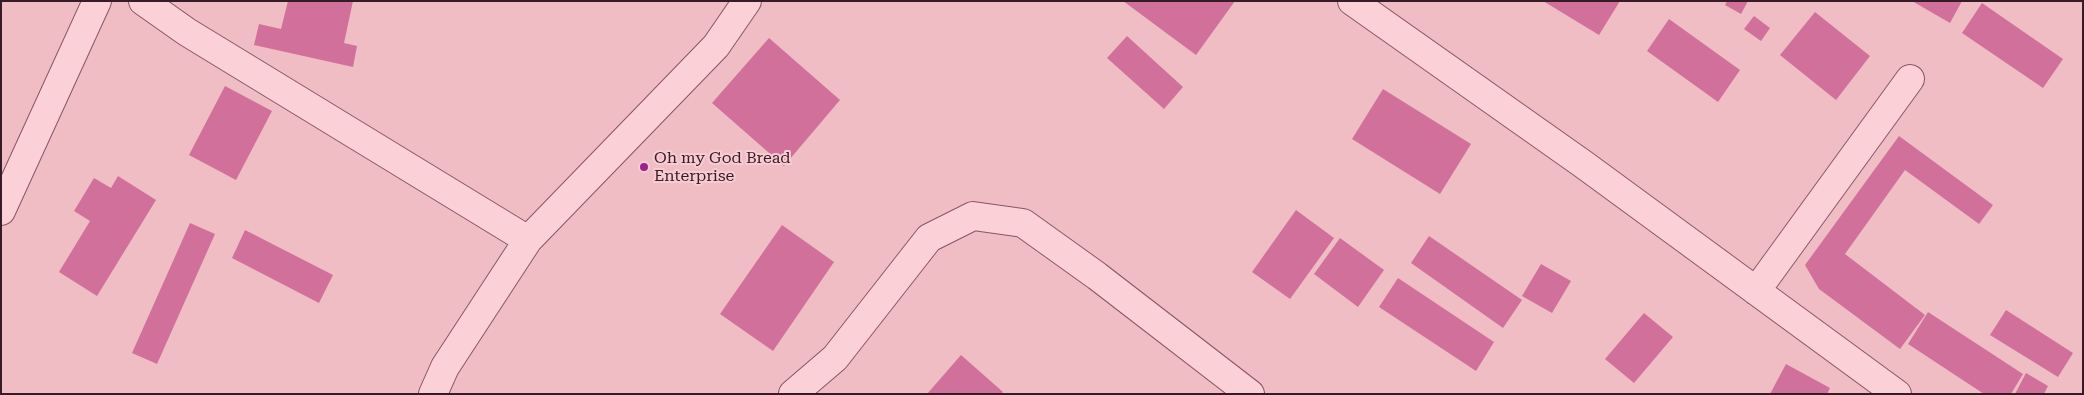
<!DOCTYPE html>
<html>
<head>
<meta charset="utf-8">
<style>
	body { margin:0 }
	#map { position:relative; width:2084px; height:395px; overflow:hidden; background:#f0bdc5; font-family:"Roboto Serif",serif }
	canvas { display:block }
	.frame { position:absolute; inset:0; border:2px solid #371b26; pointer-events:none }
</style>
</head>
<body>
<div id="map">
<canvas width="2084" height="395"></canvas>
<div class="frame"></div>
</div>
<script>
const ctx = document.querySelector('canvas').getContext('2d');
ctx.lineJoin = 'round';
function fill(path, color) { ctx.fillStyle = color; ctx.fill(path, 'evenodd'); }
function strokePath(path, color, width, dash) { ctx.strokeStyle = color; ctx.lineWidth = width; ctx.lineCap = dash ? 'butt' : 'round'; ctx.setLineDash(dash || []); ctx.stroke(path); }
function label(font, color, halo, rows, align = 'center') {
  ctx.font = font + ' "Roboto Serif",serif'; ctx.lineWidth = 4; ctx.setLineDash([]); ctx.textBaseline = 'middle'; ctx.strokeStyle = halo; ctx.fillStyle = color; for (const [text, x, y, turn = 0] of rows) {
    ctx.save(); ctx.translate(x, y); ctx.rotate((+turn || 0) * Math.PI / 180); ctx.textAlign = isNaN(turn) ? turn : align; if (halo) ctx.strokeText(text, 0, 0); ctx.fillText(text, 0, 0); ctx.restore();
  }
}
fill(new Path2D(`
	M288,1H353L344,43L357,46L353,67L254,45L259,24L281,29Z
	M1123,1H1235L1196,55Z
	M1543,1H1620L1599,35Z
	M1727,1H1748L1741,14L1725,5Z
	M1912,1H1962L1950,23Z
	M1982,3L2063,59L2043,88L1962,33Z
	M1815,12L1870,56L1836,100L1780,55Z
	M1754,16L1770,28L1761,41L1744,29Z
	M1669,19L1740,70L1718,102L1647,51Z
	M1127,36L1183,87L1164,109L1107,58Z
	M769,38L840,100L784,166L712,103Z
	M225,86L272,111L236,180L189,155Z
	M1383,89L1471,144L1440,194L1352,139Z
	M1899,136L1993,205L1979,224L1905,170L1845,254L1925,315L1900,349L1819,289L1805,265Z
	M118,176L156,200L97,296L59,272L90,221L74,211L94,178L111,188Z
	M1296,210L1334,238L1290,299L1252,272Z
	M190,223L215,234L157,364L132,353Z
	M782,225L834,262L773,351L720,314Z
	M245,230L333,275L319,303L232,258Z
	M1429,236L1522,300L1503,328L1411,263Z
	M1340,238L1384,270L1358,307L1314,274Z
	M1541,264L1571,281L1552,313L1522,296Z
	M1398,278L1494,342L1476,371L1379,307Z
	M2006,310L2073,353L2058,377L1990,335Z
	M1928,312L2023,374L2011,394H1984L1908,344Z
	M1644,313L1673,337L1634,383L1605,359Z
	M961,355L1003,392L1001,394H927Z
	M1786,364L1830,388L1827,394H1770Z
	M2026,373L2048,386L2044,394H2015Z`), '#d1709b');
const minor = new Path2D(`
	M143,1L187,32L528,240
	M1352,1L1583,164L1897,394
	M1,211L97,1
	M1756,291L1910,79
	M433,394L445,367L528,240L716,46L747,1
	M793,394L835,358L929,238L973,216L1023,223L1097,276L1250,394`);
strokePath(minor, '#895566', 30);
strokePath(minor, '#fbd0d7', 28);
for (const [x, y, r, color] of [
	[644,167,5,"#9c218c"]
]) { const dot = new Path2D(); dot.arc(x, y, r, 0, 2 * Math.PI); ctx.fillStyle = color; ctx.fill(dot); strokePath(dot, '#f7cdd3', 2); }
label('16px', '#371b26', '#f7cdd3', [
	["Oh my God Bread",654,158],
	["Enterprise",654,176]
], 'left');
</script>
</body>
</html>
